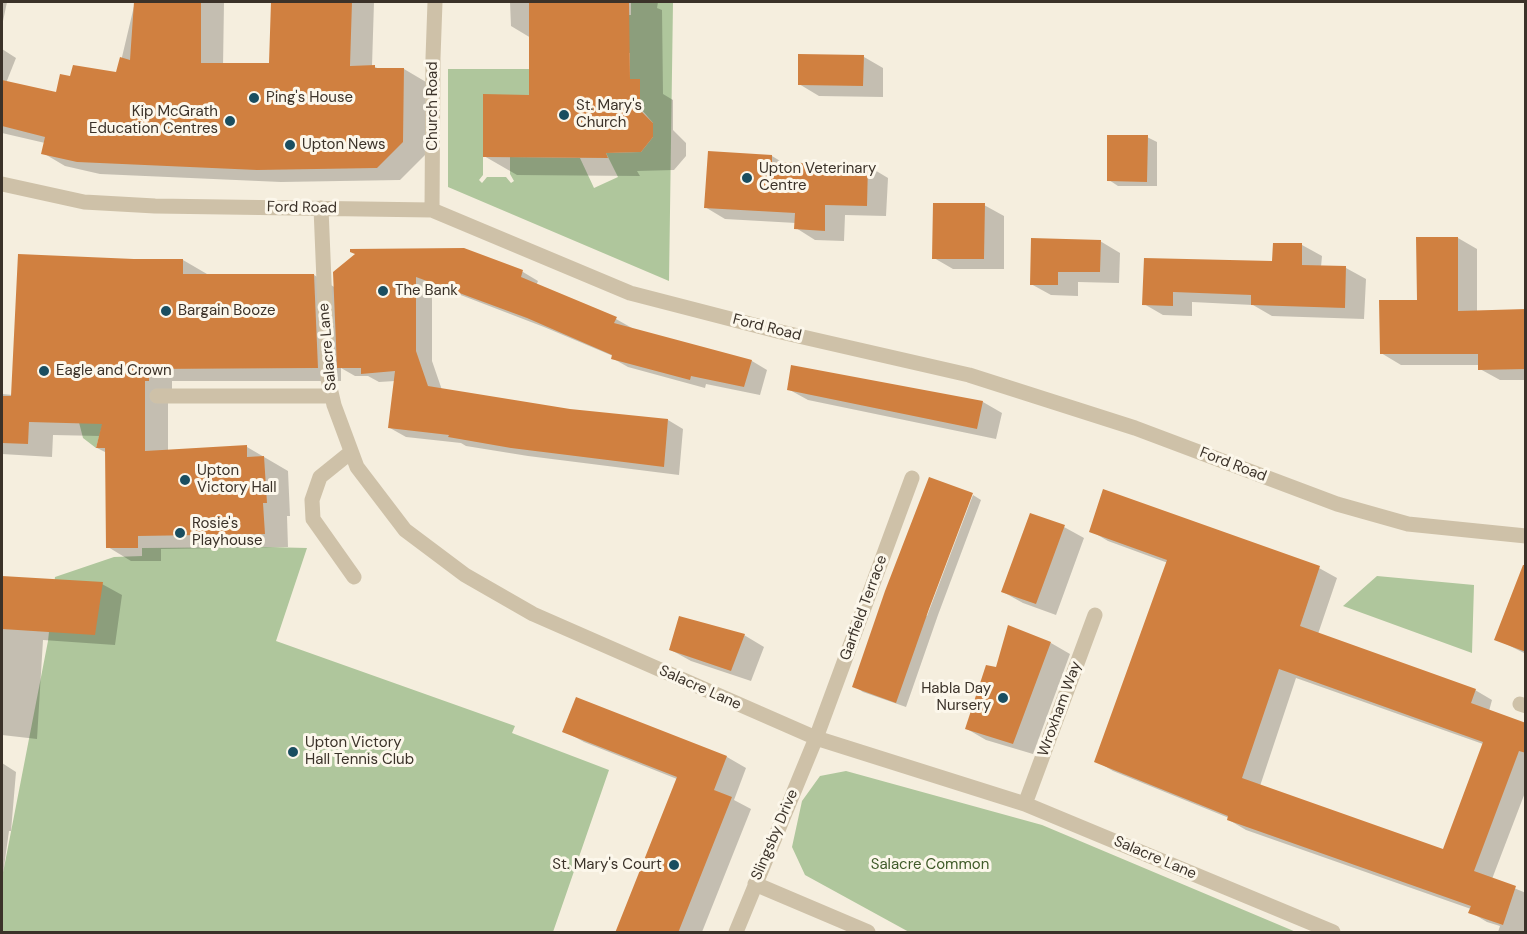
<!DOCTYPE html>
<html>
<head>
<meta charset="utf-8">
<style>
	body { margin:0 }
	#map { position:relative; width:1527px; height:934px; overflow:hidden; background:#f5eede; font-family:"DM Sans",sans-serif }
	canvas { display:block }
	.frame { position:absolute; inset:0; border:3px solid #3b3229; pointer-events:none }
</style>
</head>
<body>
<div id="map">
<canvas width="1527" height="934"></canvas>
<div class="frame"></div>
</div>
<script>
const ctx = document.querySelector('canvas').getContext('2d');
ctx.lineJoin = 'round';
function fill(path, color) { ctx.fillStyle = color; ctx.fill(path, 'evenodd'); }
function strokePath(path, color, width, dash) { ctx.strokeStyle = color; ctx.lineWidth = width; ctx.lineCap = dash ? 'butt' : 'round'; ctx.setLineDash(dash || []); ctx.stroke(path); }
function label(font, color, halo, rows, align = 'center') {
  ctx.font = font + ' "DM Sans",sans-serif'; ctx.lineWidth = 6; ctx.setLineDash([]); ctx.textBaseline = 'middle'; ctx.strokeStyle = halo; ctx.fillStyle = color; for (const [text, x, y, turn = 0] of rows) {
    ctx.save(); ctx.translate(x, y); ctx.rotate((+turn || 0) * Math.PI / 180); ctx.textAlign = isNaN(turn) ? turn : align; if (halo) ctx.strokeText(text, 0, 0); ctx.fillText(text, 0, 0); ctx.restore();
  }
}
fill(new Path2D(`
	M631,2H673L669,281L448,187V69H529V95H483V175L479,180L482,183L487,177H506L511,183L514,181L510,174V157L580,158L594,188L618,177L606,153L641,152L653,137V123L630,96H640V79H630V53L595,52L624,15H631Z
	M112,390L96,448L83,438L74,403Z
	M266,547L307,548L276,641L515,726L512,733L609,770L553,932H2V878L48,641L55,577L114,557L142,556V548Z
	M1377,576L1474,585L1472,653L1343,606Z
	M846,771L1042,825L1296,932H909L805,875L792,847L802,801L820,776Z`), '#afc69c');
fill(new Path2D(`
	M2,2H7L2,26Z
	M135,2H224L223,67L271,96L274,2H374L372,66L380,69H404L426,82L425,155L400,180L281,182L100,174L65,166L43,153L45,143L2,133V49L16,58L6,83L57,94L71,78L118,74Z
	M510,2H658L657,8L662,10L663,94L673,100V130L686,143V156L674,170L637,171L640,176L517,175L484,156L531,97V38L511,26Z
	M864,57L883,68V97L819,96L799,84Z
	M1147,137L1157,142V186H1118L1109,180Z
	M709,152L772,156L785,164L868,166L888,178L886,216L845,215L844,241L815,240L796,228V223L725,219L705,207Z
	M984,205L1004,216V269H953L934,258Z
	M1458,238L1477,249V312L1526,310V380H1500L1480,369V365H1401L1381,353L1419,301Z
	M1100,241L1120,253L1119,283L1078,282V296L1051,295L1031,284Z
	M1274,244L1302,245L1322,256L1321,267L1346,268L1366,279L1364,319L1272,316L1253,305L1192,302V316L1163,315L1144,304L1145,260L1274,263Z
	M464,250L523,272L538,281L536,286L616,319L632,328L631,329L752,361L767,370L760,395L706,384L705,388L628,367L612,358L613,356L544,327L432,284V361L442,390L570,411L668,420L683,429L679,475L528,456L466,446L461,443L406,437L390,428L395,381L379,382L368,376H355L341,368V381H172V394H168V451L247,447L288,471L290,516H287L288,547L161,549V561H131L108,547L107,453L97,448L100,436L53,435L52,457L2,454V394L13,395L134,260H183L207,274L314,275L336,288Z
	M793,367L983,402L1002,413L996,439L808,400L788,389Z
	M973,495L981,500L938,615L906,707L863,692L854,686L924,615L927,616Z
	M1064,527L1084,538L1056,615L1023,603L1003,592Z
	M1091,531L1319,568L1337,578L1318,634L1475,690L1492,700L1489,711L1526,725V790L1492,879L1526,893V932H1498L1500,926L1487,922L1470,912L1471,909L1246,830L1229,820V818L1113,771L1096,761L1168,563L1108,541ZM1296,678L1483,744L1443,851L1260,786Z
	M2,577L102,584L122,595L115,645L43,640L37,739L2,735Z
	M1526,614V654L1496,639Z
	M744,635L764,647L751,681L691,661L671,650Z
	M1051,643L1070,654L1033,754L986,740L967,729L997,668Z
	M577,699L727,757L746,768L734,800L751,809L702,932H617L677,779L584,742L564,731Z
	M2,763L16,772L11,831H9L2,881Z`), '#0003');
fill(new Path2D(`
	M134,2H201V63H269L271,2H352L350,66L375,65V68H404L403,142L377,168L257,170L77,162L41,154L45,137L2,126V80L56,92L60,74L70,76L73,65L116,72L120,57L130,60Z
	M529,2H629L630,79H640V110L653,123V137L641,152L606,153L608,158L483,157V94L529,95Z
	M798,54L864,55L863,86L798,85Z
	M1107,135H1148L1147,182L1107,181Z
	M708,151L772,155V162L868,165L867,206L825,205V231L794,229L795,213L704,208Z
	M933,203H985L984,259H932Z
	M1416,237H1458V311L1526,309V369L1478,370V354H1380L1379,300H1417Z
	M1031,238L1101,240L1100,272H1058V285H1030Z
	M1273,243H1302V265L1346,266L1345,308L1251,305V295L1173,292V306L1142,305L1144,258L1272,261Z
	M464,248L523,270L521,277L617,317L614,323L752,360L744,387L691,376L690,380L611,359L612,355L527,318L416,277V351L428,386L570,409L668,419L664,467L511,448L448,437L449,435L388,428L395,371L361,374V368H337L333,272L355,254L350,252V249Z
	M18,254L134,259H183V274H314L318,368L149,369V381H145V451L247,445V457L264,456L267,503H263L265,534L138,536V548H106L105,448H96L102,424L29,422L28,444L2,443V396H11Z
	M791,365L983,401L977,429L787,390Z
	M929,477L973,493L929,609L896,703L852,687L885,591Z
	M1103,489L1320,566L1300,626L1476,689L1471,703L1526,723V753L1519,751L1474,871L1516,886L1503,925L1468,913L1471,906L1227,820L1228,816L1094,762L1167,560L1089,532ZM1279,669L1483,742L1443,849L1242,778Z
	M1030,513L1065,525L1036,604L1001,592Z
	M1523,565H1526V652L1494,640Z
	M2,576L103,582L95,635L2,629Z
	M679,616L745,634L731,671L669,650Z
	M1008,625L1051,642L1013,744L965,729L986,665L996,667Z
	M576,697L727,756L714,790L732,797L678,933H615L677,777L562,732Z`), '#d08040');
strokePath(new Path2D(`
	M2,184L84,202L155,206L432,210L630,293L781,332L969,375L1135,428L1337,504L1408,524L1526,536
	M321,208L328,379L334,405L357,467L405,530L465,575L533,614L816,738L1025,804L1333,932
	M432,210L433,58L435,2
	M157,396H332
	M351,452L320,477L312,500L313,519L354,577
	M1520,704L1526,706
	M1025,804L1095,615
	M755,884L868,932
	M736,932L816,738L912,478`), '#cec1a8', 15);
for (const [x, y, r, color] of [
	[254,98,6,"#1a4e60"],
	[564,115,6,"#1a4e60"],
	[230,121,6,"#1a4e60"],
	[290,145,6,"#1a4e60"],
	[747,178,6,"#1a4e60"],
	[383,291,6,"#1a4e60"],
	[166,311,6,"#1a4e60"],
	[44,371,6,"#1a4e60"],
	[185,480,6,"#1a4e60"],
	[180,533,6,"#1a4e60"],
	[1003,698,6,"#1a4e60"],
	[293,752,6,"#1a4e60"],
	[674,865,6,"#1a4e60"]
]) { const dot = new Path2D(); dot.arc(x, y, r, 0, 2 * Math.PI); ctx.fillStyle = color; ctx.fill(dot); strokePath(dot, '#fcf7eb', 2); }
label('15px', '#3b3229', '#fcf7eb', [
	["Ping's House",266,98],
	["St. Mary's",576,106],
	["Church",576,123],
	["Kip McGrath",218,112,"right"],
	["Education Centres",218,129,"right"],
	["Upton News",302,145],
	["Upton Veterinary",759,169],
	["Centre",759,186],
	["The Bank",395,291],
	["Bargain Booze",178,311],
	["Eagle and Crown",56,371],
	["Upton",197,471],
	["Victory Hall",197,488],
	["Rosie's",192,524],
	["Playhouse",192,541],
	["Habla Day",991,689,"right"],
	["Nursery",991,706,"right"],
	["Upton Victory",305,743],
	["Hall Tennis Club",305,760],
	["St. Mary's Court",662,865,"right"]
], 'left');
label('15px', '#3b3229', '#fcf7eb', [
	["Church Road",433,106,-90],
	["Ford Road",302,208,1],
	["Ford Road",767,328,14],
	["Salacre Lane",328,347,-95],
	["Ford Road",1233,465,21],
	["Garfield Terrace",864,608,-70],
	["Salacre Lane",700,688,24],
	["Wroxham Way",1060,709,-70],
	["Slingsby Drive",775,835,-67],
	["Salacre Lane",1155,858,23]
]);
label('15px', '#405b2a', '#fcf7eb', [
	["Salacre Common",930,865]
]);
</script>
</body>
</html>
